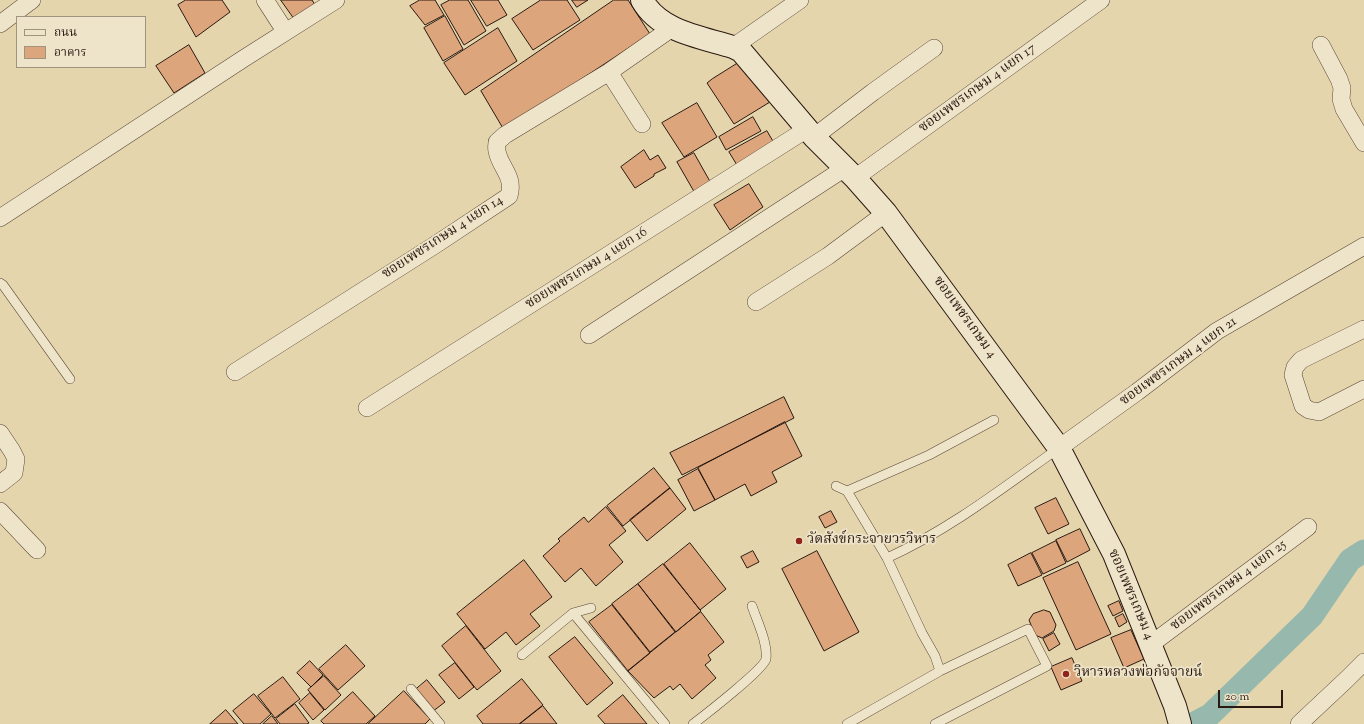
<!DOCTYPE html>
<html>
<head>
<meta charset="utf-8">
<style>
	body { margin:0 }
	#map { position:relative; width:1364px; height:724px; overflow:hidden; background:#e5d5ac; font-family:"Sorts Mill Goudy","Noto Serif Thai",serif }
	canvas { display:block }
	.legend { position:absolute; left:16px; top:16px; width:130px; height:52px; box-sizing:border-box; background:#eee4c9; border:1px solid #a0937f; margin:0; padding:5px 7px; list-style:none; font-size:12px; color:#2a1911 }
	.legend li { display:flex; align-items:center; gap:8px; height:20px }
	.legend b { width:20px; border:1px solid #a0937f }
	.scale { position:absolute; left:1218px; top:690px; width:65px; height:18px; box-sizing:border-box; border:2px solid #2a1911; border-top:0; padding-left:5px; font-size:12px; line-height:14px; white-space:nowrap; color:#2a1911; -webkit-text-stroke:3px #eee4c9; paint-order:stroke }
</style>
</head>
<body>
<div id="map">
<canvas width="1364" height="724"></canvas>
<ul class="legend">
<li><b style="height:5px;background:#eee4c9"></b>ถนน</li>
<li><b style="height:11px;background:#dda57b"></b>อาคาร</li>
</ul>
<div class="scale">20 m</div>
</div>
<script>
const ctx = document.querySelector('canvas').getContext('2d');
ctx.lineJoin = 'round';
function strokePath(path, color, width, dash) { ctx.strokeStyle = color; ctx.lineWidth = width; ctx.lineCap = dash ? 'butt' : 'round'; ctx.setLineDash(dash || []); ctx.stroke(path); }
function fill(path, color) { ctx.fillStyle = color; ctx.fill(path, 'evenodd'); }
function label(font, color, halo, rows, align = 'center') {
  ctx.font = font + ' "Sorts Mill Goudy","Noto Serif Thai",serif'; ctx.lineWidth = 3.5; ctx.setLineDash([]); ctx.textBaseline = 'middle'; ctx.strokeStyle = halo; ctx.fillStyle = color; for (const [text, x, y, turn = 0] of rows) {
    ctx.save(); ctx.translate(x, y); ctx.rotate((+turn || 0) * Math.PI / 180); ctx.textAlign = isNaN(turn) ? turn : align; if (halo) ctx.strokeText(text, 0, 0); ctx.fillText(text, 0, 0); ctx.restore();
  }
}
strokePath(new Path2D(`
	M1193,724L1210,715L1312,616L1350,560L1364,551`), '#96b8ad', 23);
const building = new Path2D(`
	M186,0H222L230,12L196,37L178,5Z
	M281,0H312L317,8L296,21Z
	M420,0H435L444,15L425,25L410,6Z
	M450,0H468L486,31L464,45L441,5Z
	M471,0H498L507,15L487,26Z
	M541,0H567L580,20L533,50L512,19Z
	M572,0H588L577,7Z
	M614,0H628L650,34L504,130L481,91Z
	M445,16L463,49L443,61L424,28Z
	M498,28L517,61L465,95L444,63Z
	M189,45L205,73L174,93L156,66Z
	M743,60L770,102L734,124L707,83L712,79Z
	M697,103L717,137L684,157L662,123Z
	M753,117L761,131L726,150L719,137Z
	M767,131L777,148L740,170L729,152Z
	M644,150L650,160L658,155L666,168L654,174V176L635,188L621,167Z
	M694,153L712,185L696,195L677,162Z
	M749,184L763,207L730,230L714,205Z
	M784,397L794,418L682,475L670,453Z
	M785,422L802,456L772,472L777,482L751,496L745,484L715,500L698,468Z
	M654,468L670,488L623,526L607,506Z
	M698,469L715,500L694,511L678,480Z
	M670,488L686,509L647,541L630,520Z
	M1056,498L1069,524L1048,534L1035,508Z
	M606,507L626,531L609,545L623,562L596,586L581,568L565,582L543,556L560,541L558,539L584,517L588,522Z
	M831,511L837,522L825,528L819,517Z
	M1080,529L1090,550L1067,562L1056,540Z
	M1056,541L1066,563L1043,574L1032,553Z
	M690,543L726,589L700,610L664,564Z
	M753,551L759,562L747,568L741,557Z
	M817,551L859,632L824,651L782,569Z
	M1031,553L1042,575L1018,586L1008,565Z
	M524,560L552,597L530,614L540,626L516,645L506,632L485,649L457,614Z
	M1078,562L1111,634L1076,650L1043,578Z
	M663,564L701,611L676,632L638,584Z
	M638,584L675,632L650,652L612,604Z
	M1119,601L1123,611L1113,616L1108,606Z
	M612,605L650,653L628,671L589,622Z
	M1044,610L1050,612L1056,625L1054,631L1042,638L1035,635L1029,620L1033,614Z
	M701,612L724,642L708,655L711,660L705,665L716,678L692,699L680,684L673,690L670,686L654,698L628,671Z
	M1123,614L1127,622L1119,627L1115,618Z
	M466,626L501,671L477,690L442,646Z
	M1131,630L1144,659L1124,668L1111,638Z
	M1054,633L1060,644L1049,651L1043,639Z
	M575,637L613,683L587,705L549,657Z
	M346,645L365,666L338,690L319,669Z
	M1072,658L1082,681L1061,690L1051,667Z
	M310,661L323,675L311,687L297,673Z
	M455,663L474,687L459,699L439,675Z
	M324,676L341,695L325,710L308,690Z
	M283,677L300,699L275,718L258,696Z
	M522,679L543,705L519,724H483L477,716Z
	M427,680L445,702L432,712L414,691Z
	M404,691L430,719L425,724H368Z
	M353,692L375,716L366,724H324L321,721Z
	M310,693L324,710L313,720L299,703Z
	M254,694L271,714L260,724H244L233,711Z
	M623,695L647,724H605L598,716Z
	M295,704L309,723L307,724H280L276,719Z
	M543,706L557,724H520Z
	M226,710L238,724H210Z
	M272,716L278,724H263Z`);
fill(building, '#dda57b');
strokePath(building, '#2a1911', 1);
const lane = new Path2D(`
	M0,283L3,285L70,379
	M836,486L847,491L887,558L922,633L935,656L940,671
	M847,491L929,455L994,420
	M887,558C949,530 1004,487 1059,448
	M573,613L665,724
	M522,655L573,613L591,608
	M411,689L440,724
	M693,724C705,715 764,669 766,659C768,643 757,621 752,606
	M847,724L940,671L1028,629L1047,666L935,724`);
const street = new Path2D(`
	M265,0L285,31
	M0,24L32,0
	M1321,45L1339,79L1342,88L1341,99L1344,109L1364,143
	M733,47L800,0
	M609,72L642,124
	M814,137L873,92L934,48
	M855,178L1101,0
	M0,218L243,59L336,0
	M756,302L828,256L886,213
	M1364,329L1301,360L1295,367L1293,375L1303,406L1309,410L1319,412L1364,389
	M589,335L845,168
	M235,372L435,245L509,196C515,176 500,168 497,151C496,148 497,144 497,142L505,135L609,72L672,28
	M367,408L807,129
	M0,433L12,451L16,459L14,473L0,484
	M1059,448L1137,392L1217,331L1364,246
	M0,511L37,550
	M1150,645L1308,527
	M1299,724L1347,679L1364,662`);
const secondary = new Path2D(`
	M642,0C660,32 701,37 733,47L741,51L814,137L855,178L886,213L1059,448L1114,554L1175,706L1180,724`);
strokePath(lane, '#594838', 10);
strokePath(street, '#594838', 18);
strokePath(secondary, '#2a1911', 24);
strokePath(lane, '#eee4c9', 9);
strokePath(street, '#eee4c9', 17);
strokePath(secondary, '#eee4c9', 22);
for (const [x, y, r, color] of [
	[799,541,4,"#8f2418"],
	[1066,674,4,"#8f2418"]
]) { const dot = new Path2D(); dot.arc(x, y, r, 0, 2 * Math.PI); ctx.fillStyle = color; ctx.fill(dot); strokePath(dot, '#eee4c9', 1.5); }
label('14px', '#2a1911', '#eee4c9', [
	["ซอยเพชรเกษม 4 แยก 17",978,89,-36],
	["ซอยเพชรเกษม 4 แยก 14",443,238,-33],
	["ซอยเพชรเกษม 4 แยก 16",587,269,-32],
	["ซอยเพชรเกษม 4",964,318,54],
	["ซอยเพชรเกษม 4 แยก 21",1179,362,-36],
	["ซอยเพชรเกษม 4 แยก 25",1229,586,-37],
	["ซอยเพชรเกษม 4",1130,595,67]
]);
label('14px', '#2a1911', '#eee4c9', [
	["วัดสังข์กระจายวรวิหาร",807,541],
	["วิหารหลวงพ่อกัจจายน์",1074,674]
], 'left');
</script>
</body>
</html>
